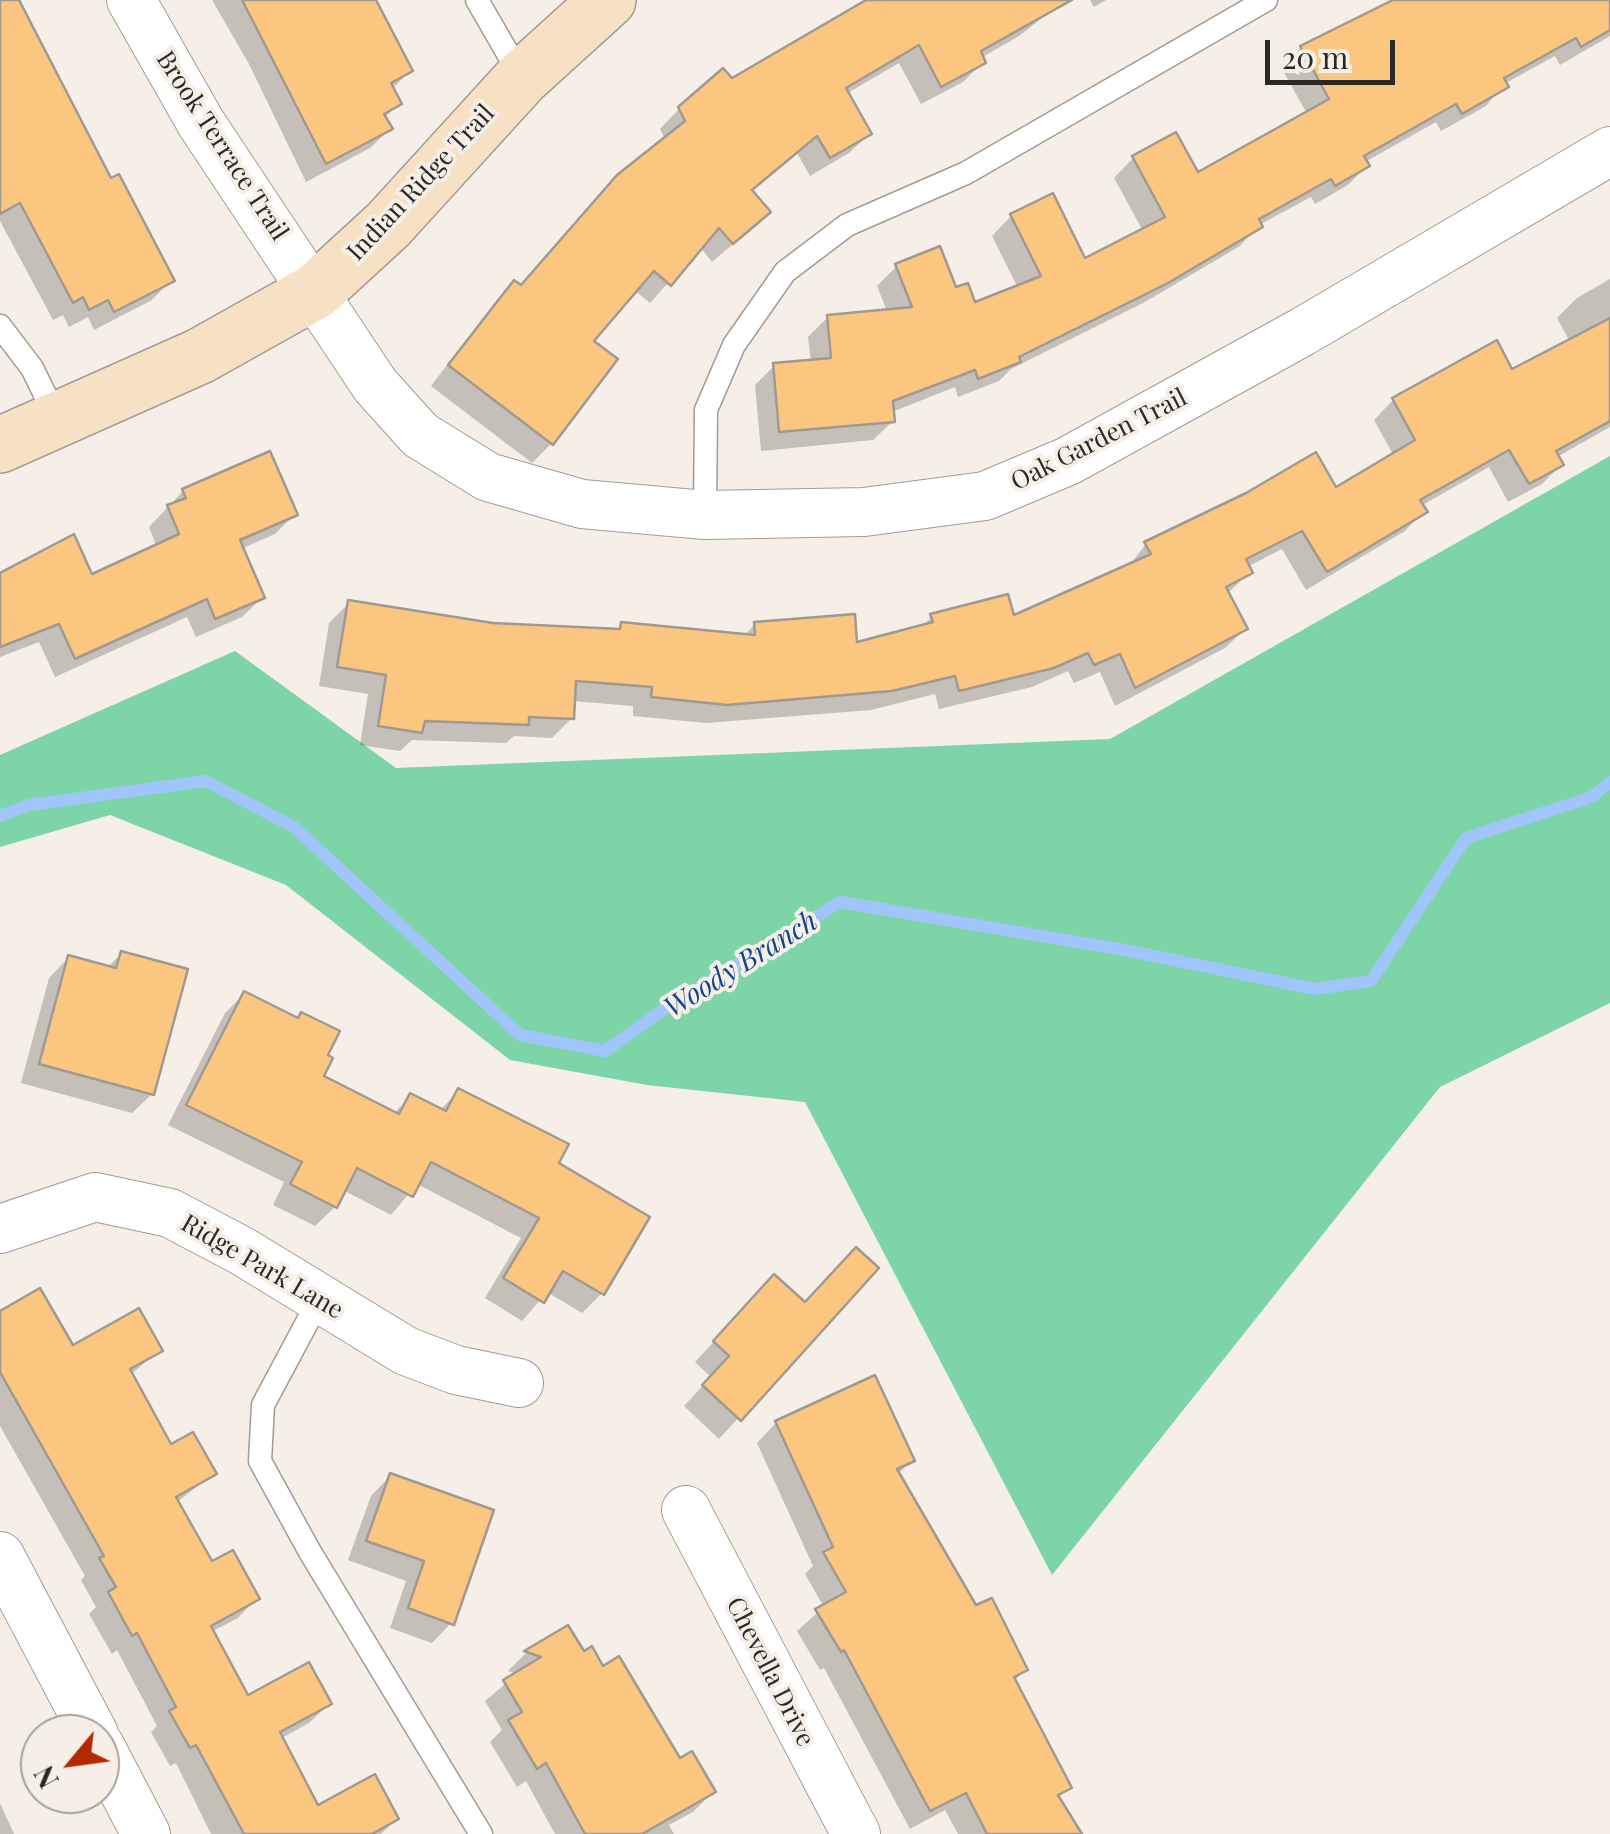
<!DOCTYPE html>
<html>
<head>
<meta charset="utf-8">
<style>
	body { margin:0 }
	#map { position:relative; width:1610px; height:1834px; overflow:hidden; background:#f5efe7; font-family:"Playfair Display",serif }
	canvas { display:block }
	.north { position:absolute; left:20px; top:1714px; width:100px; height:100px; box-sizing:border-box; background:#f5efe7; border:2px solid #a4a09a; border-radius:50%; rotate:241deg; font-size:28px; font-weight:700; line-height:40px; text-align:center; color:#2b2926 }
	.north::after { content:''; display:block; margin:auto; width:35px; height:45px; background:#b42a00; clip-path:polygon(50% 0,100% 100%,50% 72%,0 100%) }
	.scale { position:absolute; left:1265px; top:40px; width:130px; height:45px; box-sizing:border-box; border:5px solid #2b2926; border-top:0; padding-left:12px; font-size:30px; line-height:35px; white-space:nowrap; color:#2b2926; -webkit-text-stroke:8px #f5efe7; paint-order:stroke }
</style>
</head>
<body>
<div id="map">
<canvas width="1610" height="1834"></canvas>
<div class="north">N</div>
<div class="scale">20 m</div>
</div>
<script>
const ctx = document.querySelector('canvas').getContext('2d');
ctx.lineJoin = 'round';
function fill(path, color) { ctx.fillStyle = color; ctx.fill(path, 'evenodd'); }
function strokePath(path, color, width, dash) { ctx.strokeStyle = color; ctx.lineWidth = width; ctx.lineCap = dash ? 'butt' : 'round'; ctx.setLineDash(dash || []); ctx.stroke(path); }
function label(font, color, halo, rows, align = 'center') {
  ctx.font = font + ' "Playfair Display",serif'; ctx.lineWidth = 8; ctx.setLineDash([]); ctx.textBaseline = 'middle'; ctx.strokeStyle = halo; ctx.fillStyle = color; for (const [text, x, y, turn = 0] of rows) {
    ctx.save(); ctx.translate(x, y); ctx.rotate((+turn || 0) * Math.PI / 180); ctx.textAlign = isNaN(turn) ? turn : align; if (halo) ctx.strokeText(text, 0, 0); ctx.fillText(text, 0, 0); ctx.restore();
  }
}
fill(new Path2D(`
	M1610,456V1003L1440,1087L1052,1575L805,1102L647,1085L510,1060L286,885L110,815L0,847V755L235,651L396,768L1110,739Z`), '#7dd4a7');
fill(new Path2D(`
	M0,0H17L110,182L171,280L152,300L94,330L88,317L69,327L63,315L53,320L0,221Z
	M212,0H373L410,71L392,89L399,104L384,118L390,129L370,148L306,182L249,64Z
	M866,0H1065L1019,36L981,58L983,62L963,82L921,104L899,63L846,94L869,134L849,153L810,176L797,153L750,192L748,231L712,262L700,247L650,303L634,290L590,341L551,444L532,463L431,386L495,302L514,283L520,287L665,139L660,129L679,109Z
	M1090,0H1106L1094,7Z
	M1399,0H1610V36L1560,65L1555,56L1504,84L1486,106L1441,131L1436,122L1365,162L1367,166L1348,185L1315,204L1311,197L1259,225L1240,246L1145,302L1011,369L999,381L958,397L955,387L892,412L893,421L873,440L761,451L755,385L774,366L811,362L808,337L828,317L887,311L877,286L897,266L955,290L973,305L1018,288L992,236L1011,216L1052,196L1084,261L1143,231L1114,178L1133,158L1175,135L1197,176L1306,112L1281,67L1301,48Z
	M1610,279V427L1557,457L1561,465L1542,484L1508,502L1489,467L1421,506L1424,511L1405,531L1306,590L1282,549L1247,567L1250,572L1227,594L1245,629L1225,648L1115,706L1100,672L1074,683L1068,671L1032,687L939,709L935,694L871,710L706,723L633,716V706L572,701V718L552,738L514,736L506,743L412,740L400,751L360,745L368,694L319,686L329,623L349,603L455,624L615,631L622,625L743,637L755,624L855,645L920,628L932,617L1012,618L1128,567L1146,544L1335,491L1394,456L1374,420L1393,400L1511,373L1570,342L1557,318L1577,298Z
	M183,491L295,514L275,534L241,549L262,598L242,617L196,637L187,617L55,677L39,642L0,657V576L73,537L91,577L156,545L149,527Z
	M122,953L152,1094L132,1113L21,1083L49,978L68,958L107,968Z
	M244,994L324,1056L321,1077L393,1114L411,1096L439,1111L459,1091L556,1164L602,1293L582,1313L547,1292L522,1321L485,1298L521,1238L417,1184L391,1215L343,1190L335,1207L315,1226L273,1205L284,1182L168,1125L225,1013Z
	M875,1268L719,1439L684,1406L711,1377L695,1362L755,1297L804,1305Z
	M0,1314L72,1349L160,1350L130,1375L170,1447L214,1473L176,1503L211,1565L257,1598L238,1618L211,1632L247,1698L329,1704L309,1723L280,1739L317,1808L396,1819L381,1834H211L176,1763L170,1766L151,1732L157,1726L117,1650L112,1654L89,1614L96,1607L81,1580L85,1576L0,1426Z
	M776,1423L912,1460L897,1475L975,1609L1025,1670L1013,1682L1068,1787L1057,1799L1078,1834H958L945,1810L910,1829L824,1668L820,1670L797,1631L824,1607L805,1574L813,1566L757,1443Z
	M390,1476L451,1623L432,1643L390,1628L406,1581L348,1560L371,1496Z
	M567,1628L583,1654L602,1669L679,1762L713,1792L693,1812L669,1825L674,1834H555L526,1781L517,1787L490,1742L502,1730L485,1701L517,1674L508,1671L526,1653Z
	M0,1803L14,1834H0Z`), '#0003');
strokePath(new Path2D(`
	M0,816L29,805L206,781L294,827L520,1035L605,1051L670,1005L840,902L1125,950L1315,989L1371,981L1466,838L1592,797L1610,782`), '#a0c5fa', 12);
const building = new Path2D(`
	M0,0H19L111,178L119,174L175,281L114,312L108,300L89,310L83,297L73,303L20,203L0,214Z
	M242,0H376L413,71L391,83L402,104L384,114L393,129L326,164Z
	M866,0H1072L981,51L986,63L941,87L919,45L846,88L872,134L830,158L817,136L752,190L771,212L733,244L719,228L671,286L654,271L594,341L618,359L553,445L448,365L514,280L521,285L617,175L685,121L678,107L723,68L732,78Z
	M1393,0H1610V30L1581,47L1576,38L1504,78L1509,87L1462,114L1456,104L1364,156L1370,166L1335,186L1331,179L1259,219L1263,227L1168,283L1019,357L1021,362L978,379L975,370L893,401L895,422L779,432L773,363L831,358L827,315L912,307L895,264L940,246L956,287L968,283L975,302L1041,276L1010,214L1053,193L1085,258L1165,217L1132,156L1176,132L1198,172L1329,99L1300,46Z
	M1610,318V421L1556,451L1564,465L1529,484L1509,450L1420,500L1428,512L1327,572L1302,531L1246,559L1253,573L1226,587L1248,629L1135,688L1120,654L1094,665L1088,653L1054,668L959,691L955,676L892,691L727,705L651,697L652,687L576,681L574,719L529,717V725L425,721L422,733L378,726L386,675L337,667L348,600L493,623L620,629L621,622L755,635L754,622L855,614L857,642L933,622L930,614L1008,594L1014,615L1151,554L1144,542L1246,493L1316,452L1336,487L1415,440L1392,398L1497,340L1512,369Z
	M270,451L298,515L240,540L265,598L215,619L207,599L75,659L59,624L0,647V573L74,534L92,574L179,534L167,505L186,498L182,489Z
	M121,951L188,969L154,1095L39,1064L68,955L116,968Z
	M244,991L298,1018L301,1012L340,1031L328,1055L333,1058L324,1076L399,1114L410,1093L446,1111L458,1088L569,1144L559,1163L650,1217L604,1295L563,1271L544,1303L503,1278L539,1218L431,1162L413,1197L357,1168L337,1208L290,1184L302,1162L186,1105Z
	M856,1247L879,1268L741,1421L702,1385L729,1356L713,1341L774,1274L805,1302Z
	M40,1288L73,1345L139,1308L163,1351L130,1369L171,1444L193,1432L217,1474L176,1497L212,1561L233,1550L260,1599L211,1626L248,1695L309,1662L332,1704L280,1732L318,1805L375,1774L399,1819L372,1834H244L196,1745L190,1748L169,1711L176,1707L137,1633L132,1636L108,1592L116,1587L99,1558L104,1556L0,1372V1311Z
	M875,1375L915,1461L897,1469L976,1605L992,1598L1028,1670L1014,1677L1072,1788L1058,1795L1082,1834H987L966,1793L930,1811L844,1650L841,1652L815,1609L846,1592L823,1552L833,1547L775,1421Z
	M390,1473L494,1510L454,1625L408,1608L424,1561L366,1541Z
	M568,1625L584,1651L592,1646L603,1666L619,1656L680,1758L692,1751L716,1792L642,1834H585L546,1763L537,1769L508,1720L522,1712L503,1680L541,1657L524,1651Z`);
fill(building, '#fbc680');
strokePath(building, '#9f9992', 2.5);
const lane = new Path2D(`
	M477,0L522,78
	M0,326L32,368L57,419
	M705,515L706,410L734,345L785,272L847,225L966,173L1266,0
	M319,1300L263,1405L260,1461L310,1552L481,1834`);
const street = new Path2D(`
	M131,0L201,123L375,385L420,435L488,477L582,504L705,515L864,512L985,496L1068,461L1302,332L1610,151
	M0,1229L95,1197L170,1213L242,1251L406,1351L456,1370L519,1383
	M686,1510L856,1834
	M0,1556L94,1734
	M100,1746L146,1834`);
const secondary = new Path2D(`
	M0,445L200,356L316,291L388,225L522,78L608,0`);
strokePath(lane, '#a29c95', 25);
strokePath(street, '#a29c95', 50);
strokePath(secondary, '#a29c95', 58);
strokePath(lane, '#fff', 22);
strokePath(street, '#fff', 48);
strokePath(secondary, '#f7e1c4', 55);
label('25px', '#2b2926', '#f5efe7', [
	["Brook Terrace Trail",222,146,57],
	["Indian Ridge Trail",421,183,-47],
	["Oak Garden Trail",1099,440,-27],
	["Ridge Park Lane",262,1267,30],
	["Chevella Drive",770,1672,63]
]);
label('italic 28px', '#0d4591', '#f5efe7', [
	["Woody Branch",741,965,-32]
]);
</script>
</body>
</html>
